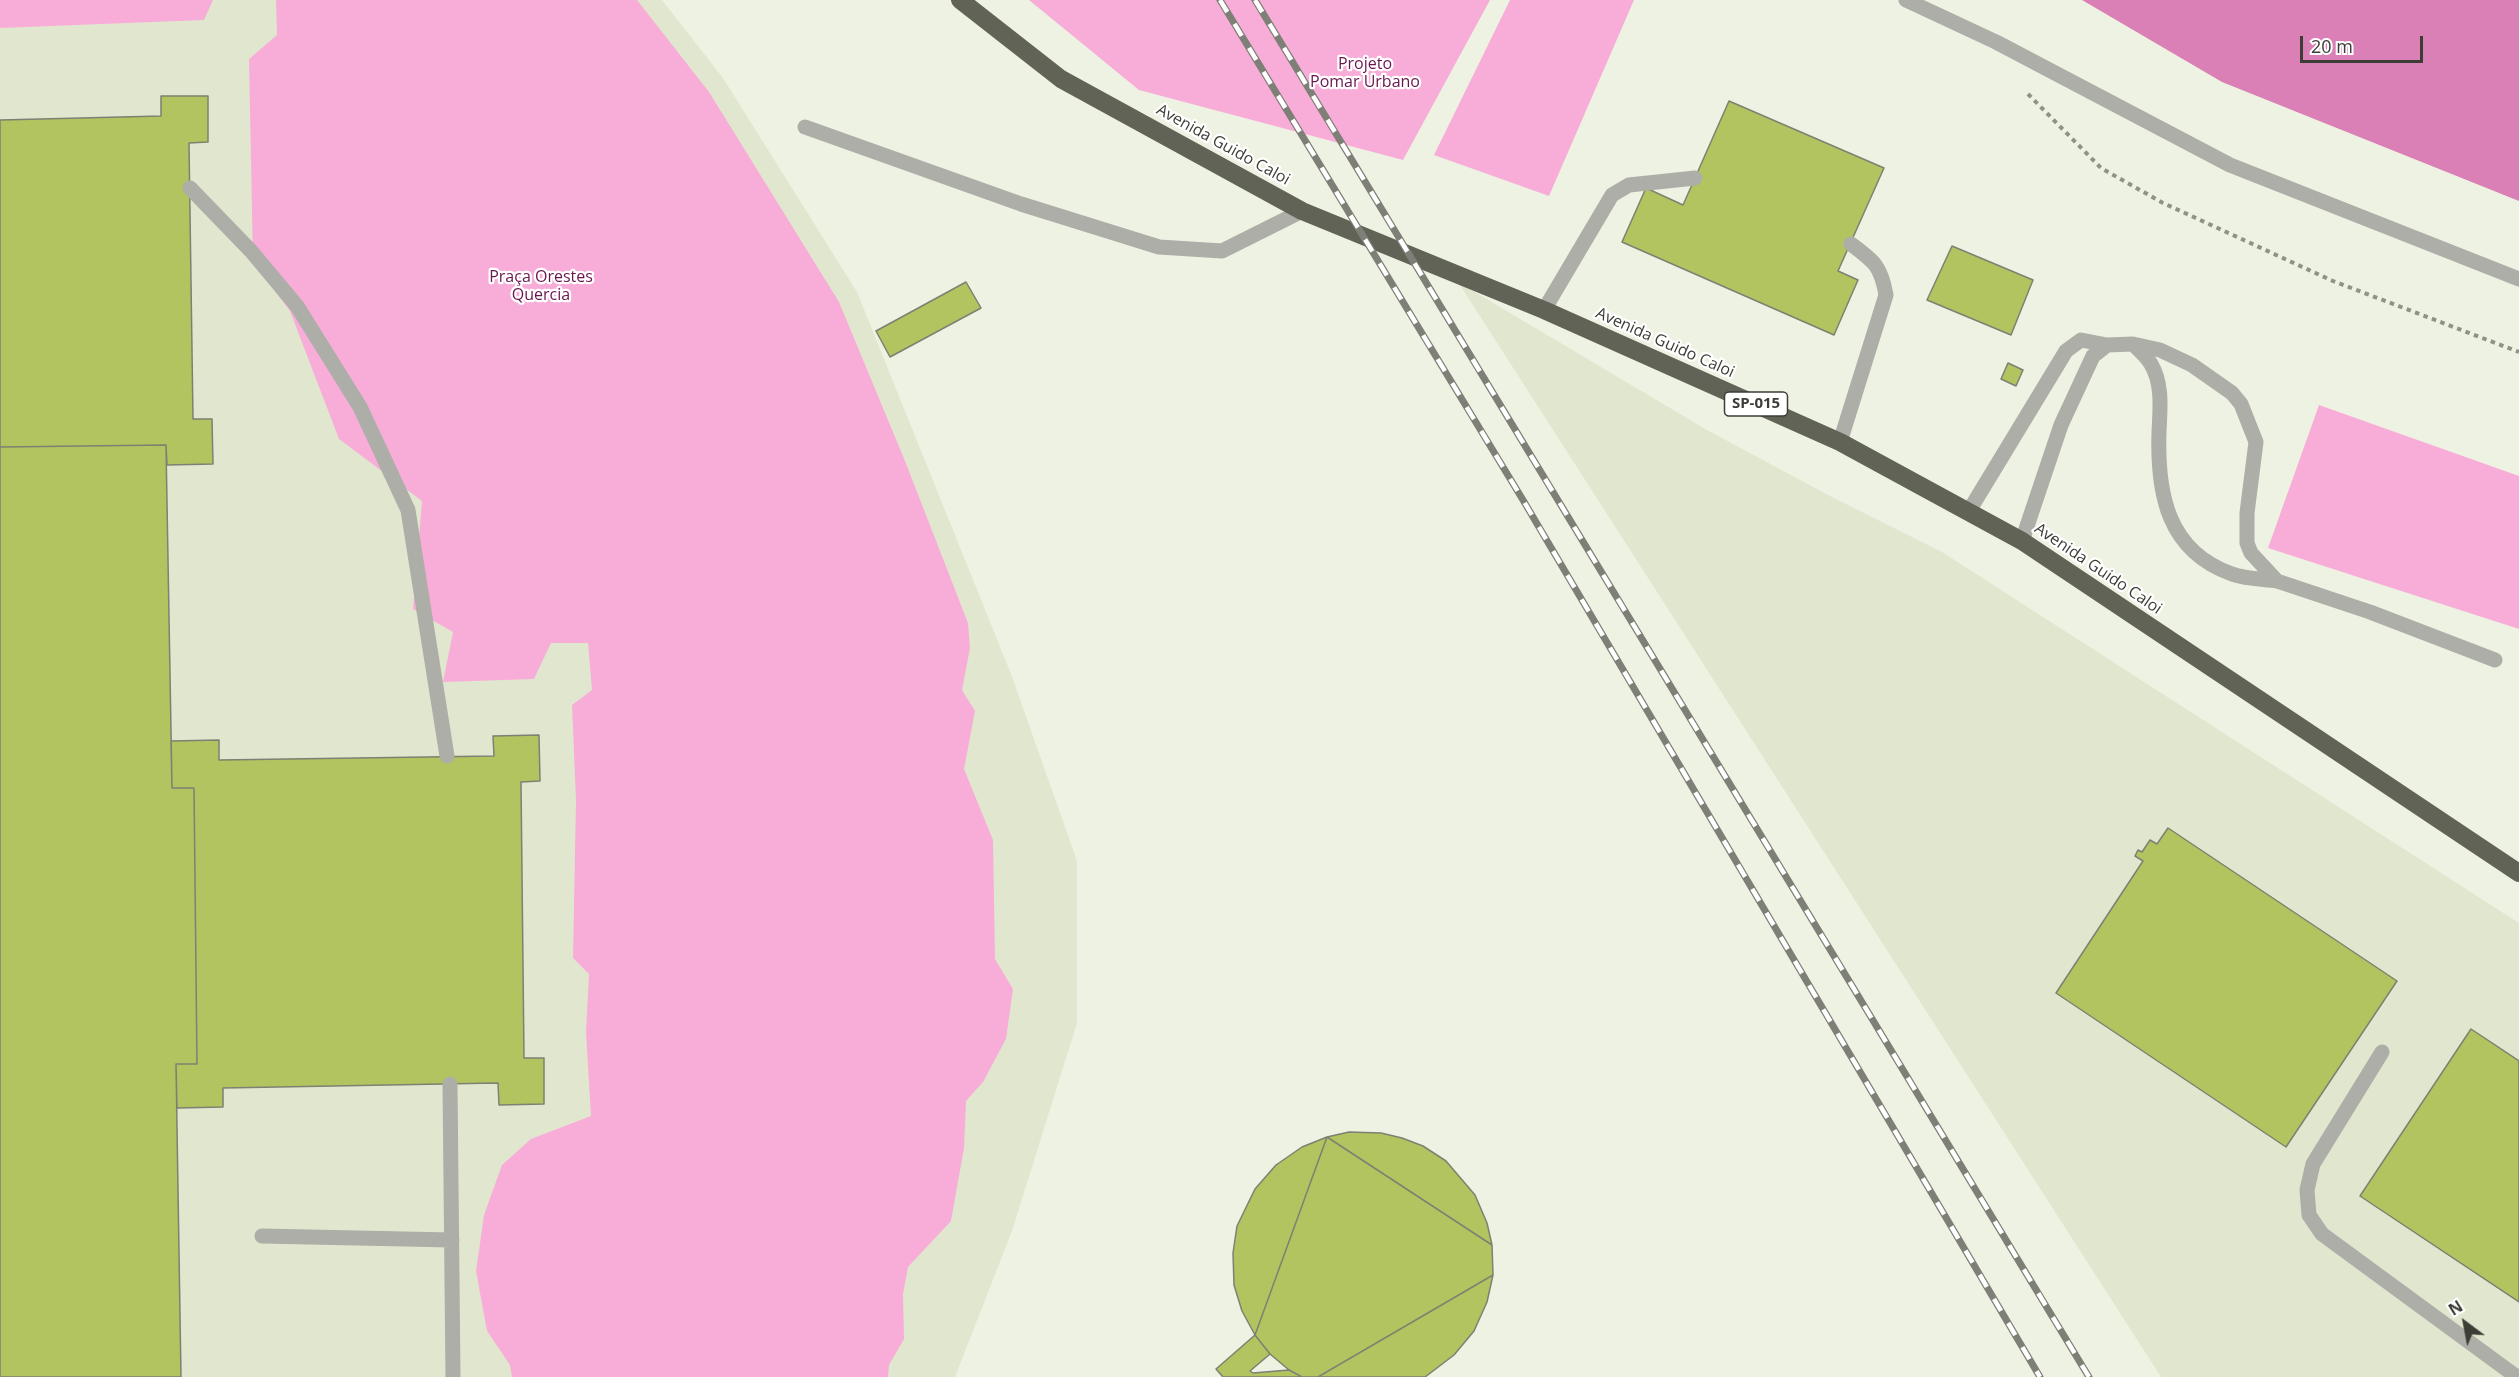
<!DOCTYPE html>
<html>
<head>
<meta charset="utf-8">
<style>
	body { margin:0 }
	#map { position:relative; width:2519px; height:1377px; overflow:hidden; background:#eef2e2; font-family:"Open Sans",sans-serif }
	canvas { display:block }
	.north { position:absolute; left:2435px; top:1293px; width:60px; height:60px; -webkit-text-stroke:4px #fff; paint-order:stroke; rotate:328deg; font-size:16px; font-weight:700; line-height:24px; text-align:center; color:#3c3d37 }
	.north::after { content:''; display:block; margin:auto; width:21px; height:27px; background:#3c3d37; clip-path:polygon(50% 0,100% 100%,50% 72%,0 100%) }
	.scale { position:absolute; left:2300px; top:36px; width:123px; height:27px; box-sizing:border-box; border:3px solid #3c3d37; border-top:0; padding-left:8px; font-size:18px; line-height:21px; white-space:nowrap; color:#3c3d37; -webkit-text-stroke:4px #fff; paint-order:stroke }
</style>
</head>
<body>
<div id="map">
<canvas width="2519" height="1377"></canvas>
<div class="north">N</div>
<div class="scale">20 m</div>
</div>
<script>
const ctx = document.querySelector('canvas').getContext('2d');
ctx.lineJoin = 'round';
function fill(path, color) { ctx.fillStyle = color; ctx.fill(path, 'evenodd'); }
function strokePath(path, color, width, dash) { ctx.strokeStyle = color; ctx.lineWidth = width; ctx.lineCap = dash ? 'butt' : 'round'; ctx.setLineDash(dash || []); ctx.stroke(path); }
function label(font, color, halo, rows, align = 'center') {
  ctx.font = font + ' "Open Sans",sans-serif'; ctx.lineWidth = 4.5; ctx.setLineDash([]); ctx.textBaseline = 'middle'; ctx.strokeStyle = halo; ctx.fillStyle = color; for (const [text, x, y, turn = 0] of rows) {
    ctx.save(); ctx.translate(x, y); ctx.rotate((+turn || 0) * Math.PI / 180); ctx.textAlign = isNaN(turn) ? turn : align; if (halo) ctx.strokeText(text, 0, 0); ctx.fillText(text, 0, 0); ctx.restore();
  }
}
fill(new Path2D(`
	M0,0H662L723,78L857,292L1011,674L1077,861V1023L1012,1231L955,1377H0Z
	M1458,282L1707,430L1830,496L1942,552L2519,923V1377H2161Z`), '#e1e7cf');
fill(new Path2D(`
	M0,0H213L204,20L0,28Z
	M276,0H637L709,92L839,302L905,461L968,623L970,648L962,690L975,711L964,769L993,840L995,959L1013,989L1006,1039L983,1082L966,1101L964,1148L951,1221L908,1267L903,1294L904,1339L889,1365L888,1377H512L510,1365L487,1331L476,1271L484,1215L502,1165L531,1139L591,1116L586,1032L589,974L573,958L576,800L572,705L592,690L588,643H551L534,679L443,682L453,632L413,609L422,501L339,439L290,311L253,262L249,59L277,35Z
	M1029,0H1490L1403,160L1139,90Z
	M1510,0H1634L1549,196L1434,155Z
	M2319,405L2519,476V629L2268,548Z`), '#f8add8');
fill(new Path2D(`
	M2082,0H2519V201L2222,82Z`), '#da80b6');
const building = new Path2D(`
	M161,96H208V142L189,143L193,419H212L213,464L167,465L166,445L0,447V120L161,116Z
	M1729,101L1884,168L1838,271L1858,280L1834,335L1622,242L1646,188L1683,205Z
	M1952,246L2033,280L2011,335L1927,300Z
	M966,282L981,308L890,357L876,331Z
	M2008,363L2023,370L2016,386L2001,379Z
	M166,445L172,788H194L197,1064H176L181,1377H0V447Z
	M539,735L540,781L521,782L524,1058H544V1104L499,1105L498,1083L223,1088V1107L177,1108L176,1064H197L194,788H172L171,741L219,740V760L494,756L493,736Z
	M2168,828L2397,981L2286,1147L2056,993L2143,861L2135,856L2138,850L2142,852L2150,840L2157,844Z
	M2471,1029L2519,1061V1302L2360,1196Z
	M1349,1132L1381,1133L1402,1138L1423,1146L1446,1161L1475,1195L1487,1223L1492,1245L1327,1137Z
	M1327,1137L1492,1245L1493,1275L1318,1377H1302L1289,1370L1270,1354L1255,1335Z
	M1327,1137L1255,1335L1242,1311L1234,1285L1233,1253L1237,1226L1255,1189L1276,1165L1302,1147Z
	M1493,1275L1487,1302L1474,1331L1454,1355L1425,1377H1318Z
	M1255,1335L1270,1354L1250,1371L1253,1373L1289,1370L1302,1377H1223L1216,1369Z`);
fill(building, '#b2c45f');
strokePath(building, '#7d8072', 1.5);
strokePath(new Path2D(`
	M2028,94L2101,168L2163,203L2333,281L2519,352`), '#909287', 4, [4.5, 4.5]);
strokePath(new Path2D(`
	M1906,0L1996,42L2230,165L2519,279
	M805,127L1021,204L1159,247L1222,251L1302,211
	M190,188L251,251L297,306L360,407L408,510L447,756
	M1544,310L1612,195L1629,185L1695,178
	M2133,344C2139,350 2147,357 2151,364C2163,384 2160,410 2159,432C2157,493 2167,551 2232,574C2245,579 2263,579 2277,581
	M1840,442L1886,295C1881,266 1874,261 1851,244
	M1969,511L2066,351L2081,340L2107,345L2133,344L2160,350L2192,365L2232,393L2241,404L2256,442L2247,513V543L2251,553L2277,581L2370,612L2495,660
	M2022,541L2061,425L2093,356L2107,345
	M450,1084L453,1377
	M262,1236L452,1240`), '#acaea7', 15);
strokePath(new Path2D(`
	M2382,1052L2313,1164L2307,1190L2309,1215L2322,1234L2517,1377`), '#acaea7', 15);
strokePath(new Path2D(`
	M960,0L1061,79L1302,211L1544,310L1840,442L2022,541L2519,873`), '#606355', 18);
const rail = new Path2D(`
	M1220,0L1523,500L2040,1377
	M1255,0L2089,1377`);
strokePath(rail, '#7e8077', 7);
strokePath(rail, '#fff', 4.5, [14]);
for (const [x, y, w] of [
	[1756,404,63]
]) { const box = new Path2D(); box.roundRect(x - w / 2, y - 12, w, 24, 4.5); ctx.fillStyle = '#fff'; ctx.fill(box); strokePath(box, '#3c3d37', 1.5); }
label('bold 15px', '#3c3d37', null, [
	["SP-015",1756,404]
]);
label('16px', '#68184e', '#fff', [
	["Projeto",1365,64],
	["Pomar Urbano",1365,82],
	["Praça Orestes",541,277],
	["Quercia",541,295]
]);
label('16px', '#3c3d37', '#fff', [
	["Avenida Guido Caloi",1223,145,29],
	["Avenida Guido Caloi",1665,343,24],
	["Avenida Guido Caloi",2098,569,34]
]);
</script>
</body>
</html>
